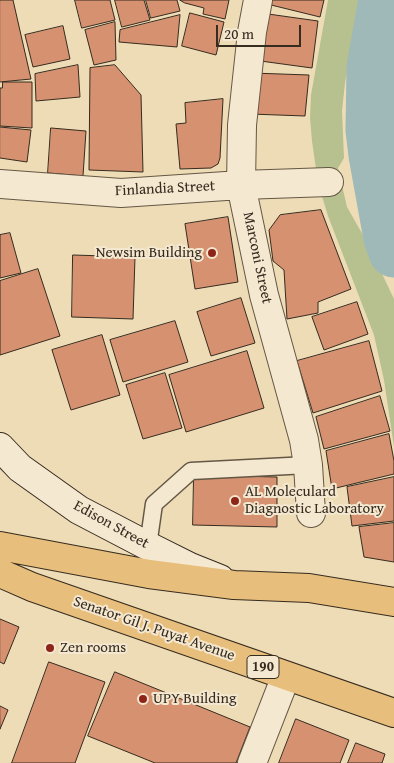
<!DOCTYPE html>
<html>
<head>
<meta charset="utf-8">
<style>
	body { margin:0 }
	#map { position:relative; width:394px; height:763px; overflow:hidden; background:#eedcb6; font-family:"Gentium Book Plus",serif }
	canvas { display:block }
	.scale { position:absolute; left:216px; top:25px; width:85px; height:22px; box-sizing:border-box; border:2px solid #362b1f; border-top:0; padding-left:6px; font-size:15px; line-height:18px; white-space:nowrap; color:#362b1f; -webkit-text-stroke:4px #f4e8d0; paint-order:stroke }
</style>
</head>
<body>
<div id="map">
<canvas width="394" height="763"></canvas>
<div class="scale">20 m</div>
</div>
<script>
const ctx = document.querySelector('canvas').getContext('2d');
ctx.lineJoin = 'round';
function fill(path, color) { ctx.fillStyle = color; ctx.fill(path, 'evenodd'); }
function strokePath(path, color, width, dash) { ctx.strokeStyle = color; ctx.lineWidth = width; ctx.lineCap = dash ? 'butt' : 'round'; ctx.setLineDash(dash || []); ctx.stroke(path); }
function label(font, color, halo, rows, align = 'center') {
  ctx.font = font + ' "Gentium Book Plus",serif'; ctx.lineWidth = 4; ctx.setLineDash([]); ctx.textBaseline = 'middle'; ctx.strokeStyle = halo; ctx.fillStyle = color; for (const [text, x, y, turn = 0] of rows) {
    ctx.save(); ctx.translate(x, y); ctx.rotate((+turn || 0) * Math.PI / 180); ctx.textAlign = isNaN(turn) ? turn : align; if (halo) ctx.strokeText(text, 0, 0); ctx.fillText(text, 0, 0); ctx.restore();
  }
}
fill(new Path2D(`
	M328,0H363L350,54L345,83L342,111L344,158L338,168L347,207L367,242L394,299V447L384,380L374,335L328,216L318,183L312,141L310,118L311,95Z`), '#b7c08f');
strokePath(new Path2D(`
	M384,0L372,68L371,130L374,155L389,238L394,252`), '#9eb9b8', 51);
const building = new Path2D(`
	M0,0H13L31,79L0,82Z
	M75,0H110L115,20L82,28Z
	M115,0H144L150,20L122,27Z
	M146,0H177L180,11L151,18Z
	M180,0H229L225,19L203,14L204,8L185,3Z
	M268,0H324L320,17L267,4Z
	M190,13L224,22L216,55L182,46Z
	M261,13L318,21L312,68L253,60Z
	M180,15L177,47L119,42L120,30Z
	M115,22L116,60L94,65L85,30Z
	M63,26L70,59L33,67L25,35Z
	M78,65L80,97L36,101L35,74Z
	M115,65L141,95L143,172L89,170L90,68Z
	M252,73L309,75L305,116L250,114Z
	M3,82H32V128L0,126V88H2Z
	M223,99L220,158L218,164L211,168L180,169L176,124L186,123L185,103Z
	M0,127L31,130L27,162L0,158Z
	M51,128L86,131L83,176L48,173Z
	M321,210L351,289L318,302V313L287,319L284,270L273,261L269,230L280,215Z
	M228,217L238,282L195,289L185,224Z
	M10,233L21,273L0,278V235Z
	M73,255L135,257L133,319L72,317Z
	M38,269L60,336L0,355V281Z
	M241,298L255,343L211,356L197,312Z
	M357,302L368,334L324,350L312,317Z
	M175,321L188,362L123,382L110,340Z
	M102,335L120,395L71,410L52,350Z
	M369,341L382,391L313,413L297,361Z
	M247,351L264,408L186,432L169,375Z
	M165,373L182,428L143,439L126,385Z
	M380,396L390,431L324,449L316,417Z
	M389,434L394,461V474L332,489L326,451Z
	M194,475L277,477V527L193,525Z
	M394,477V521L352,526L347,487Z
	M394,523V562L364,557L359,527Z
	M0,619L19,627L4,664L0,662Z
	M49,662L105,682L75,763H12Z
	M115,672L250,727L236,763H155L88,736Z
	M0,706L8,710L0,729Z
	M296,719L349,740L340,763H279Z
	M356,743L385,754L382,763H348Z`);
fill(building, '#d59170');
strokePath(building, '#362b1f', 1);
const service = new Path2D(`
	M148,546L154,504L191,471L308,465`);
const minor = new Path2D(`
	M258,0L252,32L242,125L241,185L264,295L304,440L308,465L311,513
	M0,184L121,193L241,185L329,182
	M252,763L286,676`);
const secondary = new Path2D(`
	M0,447L20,468L79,510L148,546L190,567L220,579`);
const primary = new Path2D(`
	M0,546L149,574L234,585L309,588L394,602
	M0,573L32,587L394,713`);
strokePath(service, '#645745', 19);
strokePath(minor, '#645745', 30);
strokePath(secondary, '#362b1f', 30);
strokePath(primary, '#362b1f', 30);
strokePath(service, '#f4e8d0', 16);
strokePath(minor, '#f4e8d0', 28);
strokePath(secondary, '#f4e8d0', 28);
strokePath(primary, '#e7be7b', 28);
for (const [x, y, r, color] of [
	[212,253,5,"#8f2418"],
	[235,501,5,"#8f2418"],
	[50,648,5,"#8f2418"],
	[143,699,5,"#8f2418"]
]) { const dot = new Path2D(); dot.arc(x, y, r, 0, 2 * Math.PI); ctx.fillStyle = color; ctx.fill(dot); strokePath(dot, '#f4e8d0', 2); }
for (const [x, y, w] of [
	[263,667,32]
]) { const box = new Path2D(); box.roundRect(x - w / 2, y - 11.5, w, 23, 4); ctx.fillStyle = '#f4e8d0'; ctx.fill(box); strokePath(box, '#362b1f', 1); }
label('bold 14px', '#362b1f', null, [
	["190",263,667]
]);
label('15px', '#362b1f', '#f4e8d0', [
	["Finlandia Street",165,189,-3],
	["Marconi Street",257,258,78],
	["Edison Street",111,525,29],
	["Senator Gil J. Puyat Avenue",154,629,19]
]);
label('15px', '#362b1f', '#f4e8d0', [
	["Newsim Building",202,253,"right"],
	["AL Moleculard",245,492],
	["Diagnostic Laboratory",245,509],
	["Zen rooms",60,648],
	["UPY Building",153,699]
], 'left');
</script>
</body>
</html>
